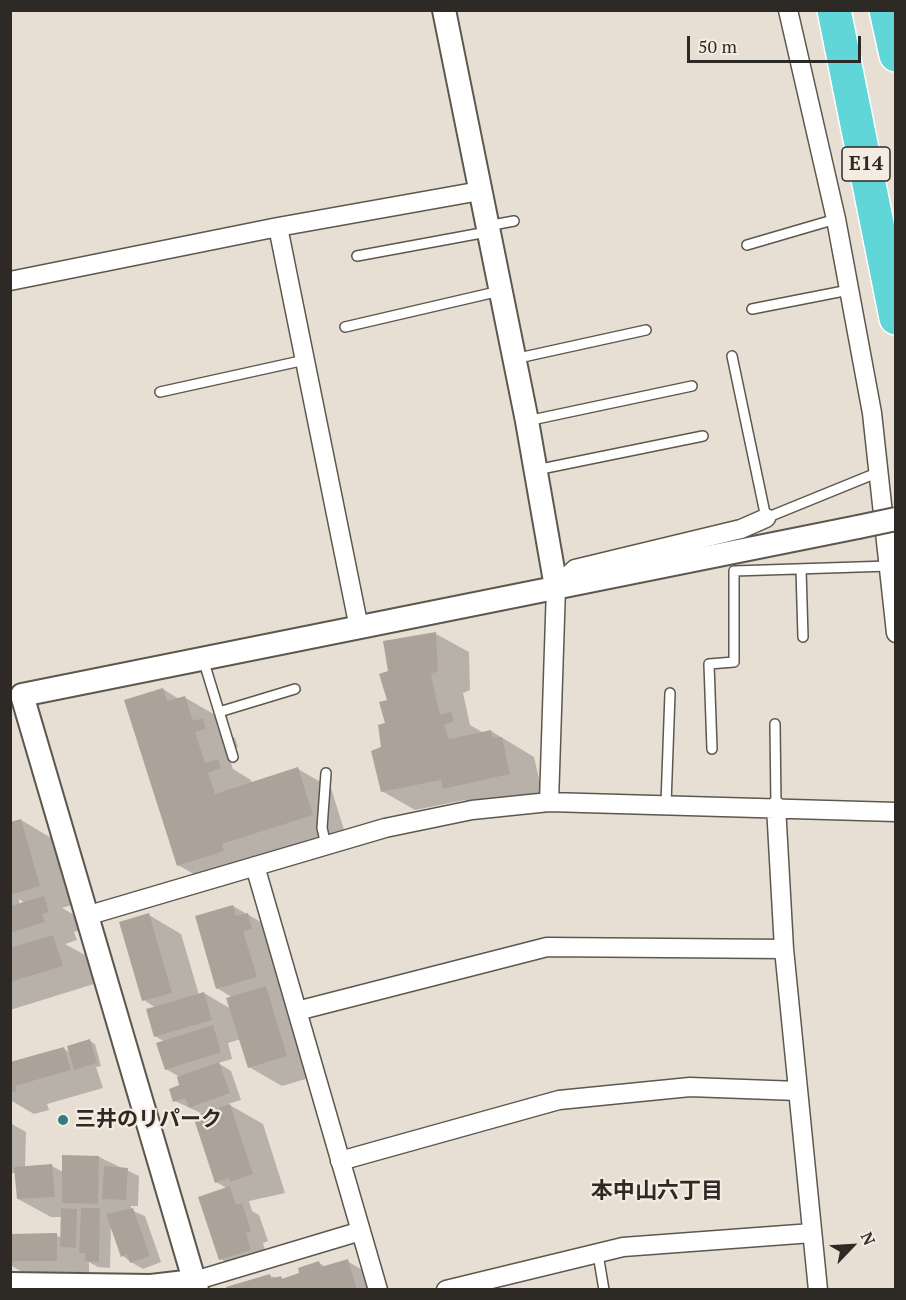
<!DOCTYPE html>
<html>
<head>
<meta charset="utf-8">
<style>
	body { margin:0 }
	#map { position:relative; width:906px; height:1300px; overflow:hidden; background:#e7ded4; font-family:"PT Serif",serif }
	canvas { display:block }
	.frame { position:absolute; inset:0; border:12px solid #2d2a26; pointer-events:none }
	.north { position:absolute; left:822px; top:1216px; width:60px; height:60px; -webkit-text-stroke:4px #f4ebe1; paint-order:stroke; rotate:65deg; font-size:16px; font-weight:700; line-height:24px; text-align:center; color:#2d2a26 }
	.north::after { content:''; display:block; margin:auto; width:21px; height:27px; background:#2d2a26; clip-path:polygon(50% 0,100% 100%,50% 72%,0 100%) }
	.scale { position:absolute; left:687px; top:36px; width:174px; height:27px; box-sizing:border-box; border:3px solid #2d2a26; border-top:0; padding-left:8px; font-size:18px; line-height:21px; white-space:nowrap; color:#2d2a26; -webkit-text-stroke:4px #f4ebe1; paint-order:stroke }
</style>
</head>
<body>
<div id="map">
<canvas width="906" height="1300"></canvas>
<div class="frame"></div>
<div class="north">N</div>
<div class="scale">50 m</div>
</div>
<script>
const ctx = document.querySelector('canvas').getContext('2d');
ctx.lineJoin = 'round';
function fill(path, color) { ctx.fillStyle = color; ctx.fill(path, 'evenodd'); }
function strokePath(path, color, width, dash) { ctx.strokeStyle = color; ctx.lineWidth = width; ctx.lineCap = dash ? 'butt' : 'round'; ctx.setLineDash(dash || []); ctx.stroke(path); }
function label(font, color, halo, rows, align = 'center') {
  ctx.font = font + ' "PT Serif","Noto Sans JP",serif'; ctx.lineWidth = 4.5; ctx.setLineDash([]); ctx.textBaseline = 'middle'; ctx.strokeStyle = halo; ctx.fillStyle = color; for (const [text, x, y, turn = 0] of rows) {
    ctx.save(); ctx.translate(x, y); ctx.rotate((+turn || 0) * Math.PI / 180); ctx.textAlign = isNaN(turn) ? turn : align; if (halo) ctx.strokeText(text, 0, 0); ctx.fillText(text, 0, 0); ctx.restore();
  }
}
fill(new Path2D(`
	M436,634L469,652L470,690L463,693L470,725L484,733L491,731L534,757L542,792L477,807L465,800L415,810L382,791L383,748L390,672L385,643Z
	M163,689L179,699L184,697L217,716L221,730L235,738L238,747L227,751L233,769L251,780L252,783L298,769L331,788L345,833L211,884L178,865Z
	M21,820L53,839L72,905L62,908L76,916L81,930L74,932L77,940L65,944L85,955L94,984L10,1010V823ZM19,899L25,903L19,905Z
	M233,906L280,933L288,996L283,998L298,1007L319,1075L282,1086L249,1067L241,1039L228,1043L232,1059L218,1063L231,1071L241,1100L228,1104L263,1124L285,1193L249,1201L252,1211L259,1215L268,1241L263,1243L268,1260L238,1269L221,1259L228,1189L216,1182L203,1114L175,1101L181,1086L178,1076L166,1069L165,1042L155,1036L156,1008L144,1000L149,915L181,934L199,995L204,993L231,1009L233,998L217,988Z
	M90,1041L95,1044L101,1066L96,1067L103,1088L47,1104L49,1110L34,1114L10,1100V1064L64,1049L71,1053Z
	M10,1123L26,1132L25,1168L52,1166L63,1172L99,1157L139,1176L138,1206H131V1210L145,1216L161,1262L143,1269L131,1262L123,1256L111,1224L110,1268L98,1267L89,1262V1279H35L10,1265V1235H56L61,1238L62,1217H51L18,1199L16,1173H10Z
	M347,1261L380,1280L383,1290H229L269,1276L285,1279L301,1274L319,1263L326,1267Z`), '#0003');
fill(new Path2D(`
	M436,632L438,671L431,674L440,715L451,712L454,721L444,725L449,739L491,730L493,738L502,737L510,774L443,789L441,780L381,792L371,751L381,747L378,725L385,723L379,702L387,700L379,674L388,671L383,641Z
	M163,688L167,701L185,696L193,721L203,718L206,729L195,732L205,763L218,759L221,768L208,773L215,794L298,767L313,815L222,844L224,851L177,866L124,700Z
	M21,819L40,886L10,895V822Z
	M44,896L49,912L42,914L45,922L10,933V906Z
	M233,905L236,916L248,913L252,929L243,931L257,977L216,989L195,916Z
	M149,913L172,993L142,1001L119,922Z
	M53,935L63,966L10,982V948Z
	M266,986L287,1056L248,1068L226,998Z
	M204,992L212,1020L154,1037L146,1009Z
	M213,1025L221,1052L165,1070L156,1043Z
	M90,1039L97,1063L74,1070L67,1046Z
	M64,1047L71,1070L15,1086L17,1091L10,1093V1062Z
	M219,1062L230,1093L189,1108L185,1098L173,1102L169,1089L179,1085L177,1077Z
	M230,1104L253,1174L230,1182L229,1178L215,1183L193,1116Z
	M62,1155L99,1156L98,1204L62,1203Z
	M52,1164L55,1197L17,1199L14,1167Z
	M104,1166L128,1168L126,1200L102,1199Z
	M230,1186L236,1205L242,1203L251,1231L246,1233L251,1250L219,1260L198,1197Z
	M61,1208L77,1209L76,1248L60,1247Z
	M81,1208H100L99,1262L85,1261V1253H79Z
	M133,1208L150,1256L130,1263L127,1254L121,1257L106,1214Z
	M57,1233V1261H10V1234Z
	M348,1259L357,1290H227L226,1287L270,1274L271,1279L281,1276L282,1279L299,1273L298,1268L319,1261L321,1267Z`), '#aba399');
const service = new Path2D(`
	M487,226L514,221
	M747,245L836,219
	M357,256L487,232
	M752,309L849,290
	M345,327L500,291
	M732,356L766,518L879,472
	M514,359L646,330
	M160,392L305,360
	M527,421L692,386
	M536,470L703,436
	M801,569L803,637
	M203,659L233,757
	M219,712L295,689
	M775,724L776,806
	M712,749L709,664L734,662V571L889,566
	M326,773L322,828L326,845
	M666,804L670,693
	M598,1254L604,1290`);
const minor = new Path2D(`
	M788,10L836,219L872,413L896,633
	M278,227L359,628
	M10,281L278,227L480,191
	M549,802L556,587L575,569L741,529L766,518
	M776,806L784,949L818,1290
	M255,866L378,1290
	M86,916L385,828L472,810L549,802L896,812
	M297,1011L547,947L784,949
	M340,1161L559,1100L690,1087L798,1091
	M194,1281L361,1231
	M446,1290L623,1247L812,1233`);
const tertiary = new Path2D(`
	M444,10L527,421L556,587
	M10,1284L151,1286L194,1281
	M197,1290L22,695L858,527`);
const motorway = new Path2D(`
	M834,10L896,318
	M886,10L896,55`);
strokePath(service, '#5e574e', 12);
strokePath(minor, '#5e574e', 21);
strokePath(tertiary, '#5e574e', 26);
strokePath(motorway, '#fff', 36);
strokePath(service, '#fff', 9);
strokePath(minor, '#fff', 18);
strokePath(tertiary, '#fff', 22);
strokePath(motorway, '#60d6d8', 33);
const tertiaryBridge = new Path2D(`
	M858,527L896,519`);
strokePath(tertiaryBridge, '#5e574e', 26, []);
strokePath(tertiaryBridge, '#fff', 22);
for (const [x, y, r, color] of [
	[63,1120,6,"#327c7d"]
]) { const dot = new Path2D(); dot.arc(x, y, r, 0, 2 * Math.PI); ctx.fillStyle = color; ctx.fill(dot); strokePath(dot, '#f4ebe1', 2); }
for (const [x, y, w] of [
	[866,164,48]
]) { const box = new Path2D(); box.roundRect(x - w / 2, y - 17, w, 34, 4.5); ctx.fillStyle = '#f4ebe1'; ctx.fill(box); strokePath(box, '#2d2a26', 1.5); }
label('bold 20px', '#2d2a26', null, [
	["E14",866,164]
]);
label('bold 21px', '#2d2a26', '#f4ebe1', [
	["三井のリパーク",75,1120]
], 'left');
label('bold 22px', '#2d2a26', '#f4ebe1', [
	["本中山六丁目",657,1192]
]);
</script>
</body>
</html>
